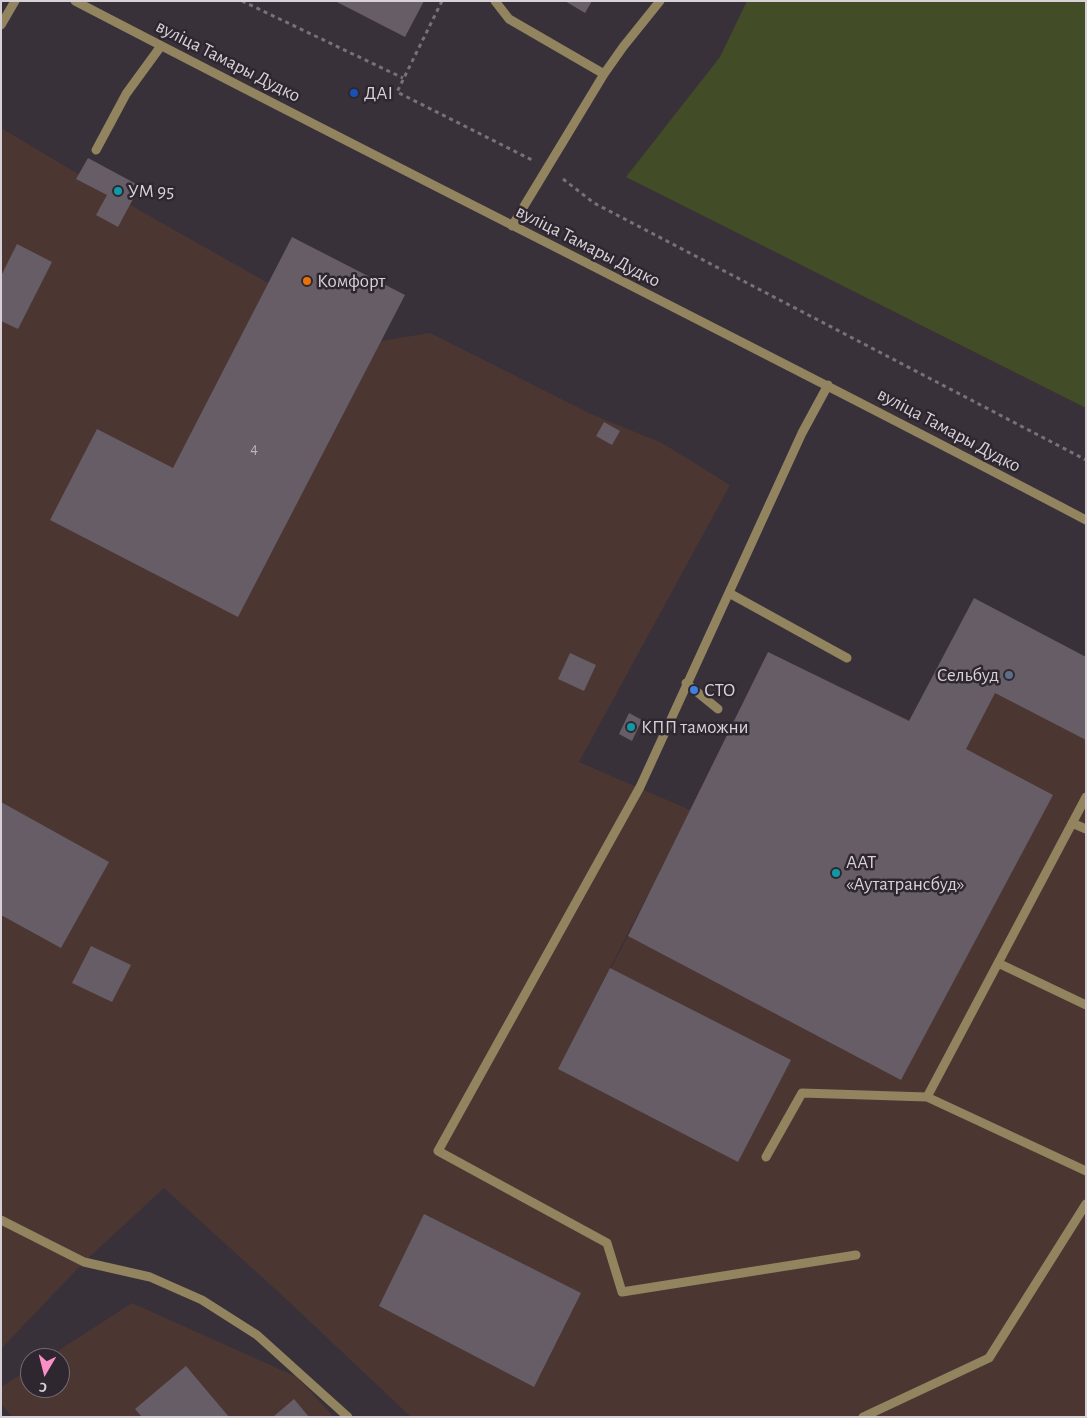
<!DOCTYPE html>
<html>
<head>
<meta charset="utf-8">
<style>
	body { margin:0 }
	#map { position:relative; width:1087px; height:1418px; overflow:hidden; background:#39313a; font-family:"Alegreya Sans",sans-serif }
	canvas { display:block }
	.frame { position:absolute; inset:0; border:2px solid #d8d2d8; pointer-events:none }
	.north { position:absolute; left:20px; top:1348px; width:50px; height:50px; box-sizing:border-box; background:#2f2730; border:1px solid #736b73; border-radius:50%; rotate:188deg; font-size:14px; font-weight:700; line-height:20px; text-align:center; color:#d8d2d8 }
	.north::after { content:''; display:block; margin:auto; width:18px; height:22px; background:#fa8fc6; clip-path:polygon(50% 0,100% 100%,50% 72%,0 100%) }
</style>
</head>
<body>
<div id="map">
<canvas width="1087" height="1418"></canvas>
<div class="frame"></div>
<div class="north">С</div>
</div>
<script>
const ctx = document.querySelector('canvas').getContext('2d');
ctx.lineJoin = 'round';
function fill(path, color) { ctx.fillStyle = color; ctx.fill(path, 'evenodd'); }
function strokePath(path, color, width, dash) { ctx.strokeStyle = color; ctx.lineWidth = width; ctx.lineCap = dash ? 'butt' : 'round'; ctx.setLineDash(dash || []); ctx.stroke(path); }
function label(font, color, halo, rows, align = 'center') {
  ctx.font = font + ' "Alegreya Sans",sans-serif'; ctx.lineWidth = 5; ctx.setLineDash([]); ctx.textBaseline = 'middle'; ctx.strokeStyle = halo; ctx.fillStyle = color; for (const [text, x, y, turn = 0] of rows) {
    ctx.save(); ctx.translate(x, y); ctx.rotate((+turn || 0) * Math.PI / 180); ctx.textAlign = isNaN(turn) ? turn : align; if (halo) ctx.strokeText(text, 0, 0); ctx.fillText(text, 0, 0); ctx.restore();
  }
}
fill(new Path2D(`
	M1,128L130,205L268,283L381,341L430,333L591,414L662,443L730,485L579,762L690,810L768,652L909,720L985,604L1086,657V1417H411L285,1298L164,1188L84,1262L1,1349ZM653,885L628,936L586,1015V1014Z
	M132,1303L297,1377L334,1417H12L1,1404V1387L30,1369V1388H60V1358H47Z`), '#4b3632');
fill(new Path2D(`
	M747,1H1086V408L626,177L720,57Z`), '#424c27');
fill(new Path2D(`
	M335,1H424L405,37Z
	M565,1H592L585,13Z
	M88,158L140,186L118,227L96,215L107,195L76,179Z
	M292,237L405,295L238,617L50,520L97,429L173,468Z
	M17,244L52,262L18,329L1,321V276Z
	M604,422L620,431L612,445L596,436Z
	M974,598L1086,657V740L995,693L966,749L1053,795L901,1080L628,936L768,652L909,721Z
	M570,653L596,665L584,691L558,679Z
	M629,713L642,720L632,741L619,734Z
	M1,802L109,862L61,948L1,915Z
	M91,946L131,965L112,1002L72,983Z
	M610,968L791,1060L738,1162L558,1069Z
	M424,1214L581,1293L534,1387L379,1306Z
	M186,1366L229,1417H142L135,1409Z
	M294,1399L309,1417H273Z`), '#665d67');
strokePath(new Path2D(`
	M242,1L403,78
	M442,1L397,92L532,160
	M563,179L594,203L1086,460`), '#787179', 3, [4, 4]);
strokePath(new Path2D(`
	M75,1C411,176 751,344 1086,520
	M495,1L509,19L604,74
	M1,25L15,1
	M96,150L126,94L161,46
	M512,226L604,74L623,47L660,1
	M828,385L802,433L640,787L438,1151L607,1243L622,1292L856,1255
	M729,593L847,658
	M686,683L718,709
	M1072,823L1086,829
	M998,963L1086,1005
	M927,1097L1086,1171
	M766,1157L802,1093L927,1097L1086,797
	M1,1220L84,1262L150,1277L202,1300L257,1335L348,1417
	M863,1417L989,1358L1086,1204`), '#91845e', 9);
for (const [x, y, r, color] of [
	[354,93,5,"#1a4fb4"],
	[118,191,5,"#0f9aa8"],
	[307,281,5,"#e8710a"],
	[1009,675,5,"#5c6f8a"],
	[694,690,5,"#3f7fe0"],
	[631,727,5,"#0f9aa8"],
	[836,873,5,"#0f9aa8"]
]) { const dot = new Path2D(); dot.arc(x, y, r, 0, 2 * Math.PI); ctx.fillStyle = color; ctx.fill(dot); strokePath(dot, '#2f2730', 2); }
label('16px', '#bcb5bc', null, [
	["4",254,448]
]);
label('19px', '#d8d2d8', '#2f2730', [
	["вуліца Тамары Дудко",228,61,27],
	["вуліца Тамары Дудко",588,246,27],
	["вуліца Тамары Дудко",949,430,28]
]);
label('19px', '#d8d2d8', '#2f2730', [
	["ДАІ",364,93],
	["УМ 95",128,191],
	["Комфорт",317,281],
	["Сельбуд",999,675,"right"],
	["СТО",704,690],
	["КПП таможни",641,727],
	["ААТ",846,862],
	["«Аутатрансбуд»",846,884]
], 'left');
</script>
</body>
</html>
